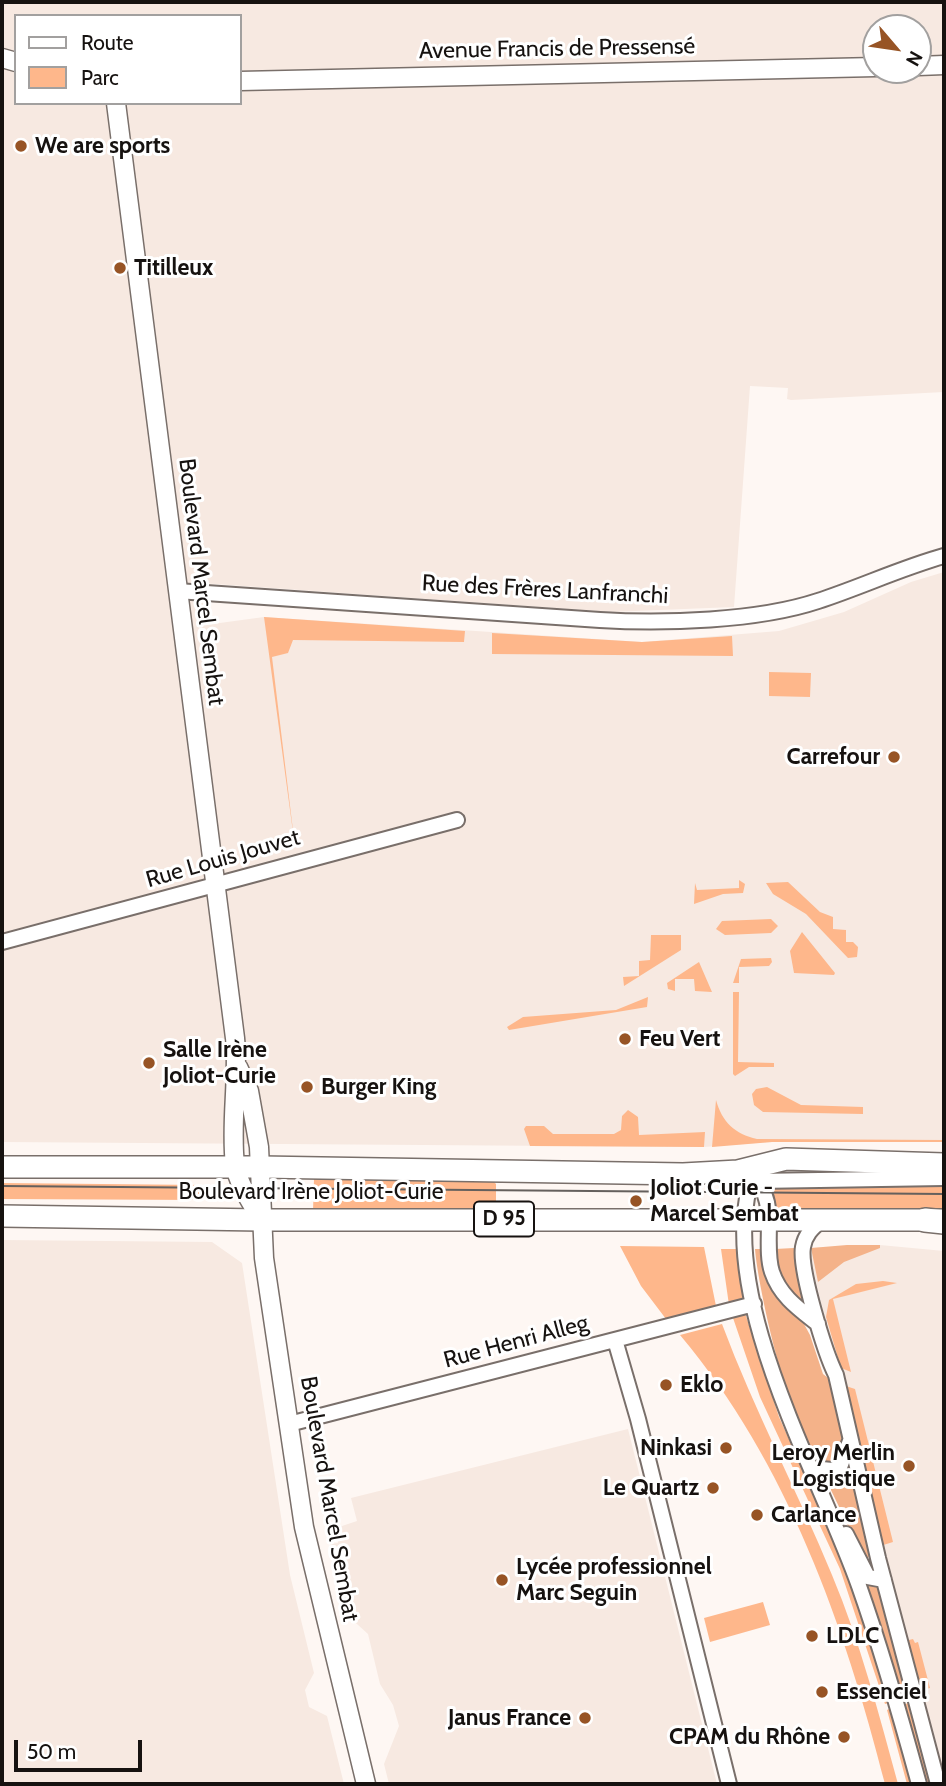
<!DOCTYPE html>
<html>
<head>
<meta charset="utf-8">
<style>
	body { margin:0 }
	#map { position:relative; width:946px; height:1786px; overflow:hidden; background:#fef7f3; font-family:Cabin,sans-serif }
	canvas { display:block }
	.frame { position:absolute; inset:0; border:4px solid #161210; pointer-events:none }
	.legend { position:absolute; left:14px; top:14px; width:228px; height:91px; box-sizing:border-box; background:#fff; border:2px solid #a2a09f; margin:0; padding:9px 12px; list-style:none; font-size:21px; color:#161210 }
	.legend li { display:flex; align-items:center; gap:14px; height:35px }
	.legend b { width:35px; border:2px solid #a2a09f }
	.north { position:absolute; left:862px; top:14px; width:70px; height:70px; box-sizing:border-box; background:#fff; border:2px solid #a2a09f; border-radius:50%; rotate:119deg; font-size:19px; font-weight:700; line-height:28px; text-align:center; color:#161210 }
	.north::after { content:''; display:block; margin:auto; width:24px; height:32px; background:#975425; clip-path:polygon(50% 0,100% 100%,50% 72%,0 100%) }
	.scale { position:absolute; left:14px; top:1740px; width:128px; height:32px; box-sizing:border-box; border:4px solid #161210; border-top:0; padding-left:9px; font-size:21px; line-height:24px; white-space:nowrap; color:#161210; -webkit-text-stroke:5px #fff; paint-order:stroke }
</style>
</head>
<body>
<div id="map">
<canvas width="946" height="1786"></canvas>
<div class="frame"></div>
<ul class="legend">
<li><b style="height:9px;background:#fff"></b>Route</li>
<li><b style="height:19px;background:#feb78b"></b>Parc</li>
</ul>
<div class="north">N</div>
<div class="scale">50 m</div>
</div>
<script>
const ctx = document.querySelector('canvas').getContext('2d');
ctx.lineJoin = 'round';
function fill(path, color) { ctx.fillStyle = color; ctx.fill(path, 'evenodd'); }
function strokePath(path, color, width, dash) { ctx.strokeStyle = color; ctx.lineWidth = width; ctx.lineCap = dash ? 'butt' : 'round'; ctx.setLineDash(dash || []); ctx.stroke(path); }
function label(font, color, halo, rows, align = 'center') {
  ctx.font = font + ' Cabin,sans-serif'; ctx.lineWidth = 6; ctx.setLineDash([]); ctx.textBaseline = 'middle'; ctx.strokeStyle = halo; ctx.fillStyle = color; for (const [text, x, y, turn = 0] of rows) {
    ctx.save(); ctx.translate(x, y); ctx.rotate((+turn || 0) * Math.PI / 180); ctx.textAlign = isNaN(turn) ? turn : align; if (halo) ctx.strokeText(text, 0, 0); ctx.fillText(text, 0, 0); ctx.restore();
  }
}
fill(new Path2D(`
	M2,2H944V392L791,400L787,399L788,388L750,386L734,607L610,612L201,583L205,625L264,617L642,642L779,631L844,612L911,582L944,572V1142H772L704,1147L2,1142ZM16,16H240V103H16ZM876,28H918V70H876Z
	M2,1240L212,1242L242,1263L290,1575L314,1673L305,1690L309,1707L327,1716L344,1784H2Z
	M880,1245L944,1251V1784L883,1558L811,1261V1248Z
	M628,1429L717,1784H389L384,1764L399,1726L393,1705L380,1684L368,1634L347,1615L330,1544L338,1543L336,1528L357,1521L351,1498Z`), '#f7e9e1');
fill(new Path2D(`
	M264,617L465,631L464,642L293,640L288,653L272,657L295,847Z
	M492,633L642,642L732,636L733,656L492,654Z
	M769,672L811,673L810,697L769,696Z
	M739,880L745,884L743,893L723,894L694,904L695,883L697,890L739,888Z
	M788,882L820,912L833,917V929L846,930V942H853L858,947L857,957L848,958L806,914L773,894L766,883Z
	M771,919L778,926L771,933L725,935L716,929L722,921Z
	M802,932L835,973L834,975L794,973L790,951Z
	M651,935H681V950L624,986L623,977L639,976V961L650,960Z
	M771,958L772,962L769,966L739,967V983H733L741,959Z
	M699,962L712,992L695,991L694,979H675V991L668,989L667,983Z
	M733,992H739L738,1062L774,1063V1067H749L735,1076L733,1074Z
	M648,997L647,1007L509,1030L507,1027L523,1017L616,1010Z
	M767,1087L801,1105L863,1107V1114L763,1112L754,1105L752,1094L756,1089Z
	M716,1100C722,1122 735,1134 757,1139L944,1140V1142H772L712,1147Z
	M628,1110L638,1117L639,1135L705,1132L704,1147L530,1146L524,1129L526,1126H544L553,1134H614L621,1130L622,1116Z
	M314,1179L492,1180L496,1184V1208L494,1211H313Z
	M2,1183L201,1185V1200L2,1199Z
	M778,1186L944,1187V1212L778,1213L774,1209V1189Z
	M620,1246L704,1247L716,1306L666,1319L641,1286Z
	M721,1249H738L744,1298L729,1305Z
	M883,1281L897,1283L833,1299L851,1372L841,1368L826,1317L829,1300L856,1284Z
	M745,1313L779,1417L849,1573L892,1702L885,1704L840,1569L760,1397L732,1315Z
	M722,1324C754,1410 797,1490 832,1575C860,1642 879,1714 898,1784H885C845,1626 787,1462 680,1335Z
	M846,1386L855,1389L893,1542L880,1546Z
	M763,1602L770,1625L710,1642L704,1618Z
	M913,1639L915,1643L918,1642L930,1688L918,1691L905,1641Z
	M912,1702L933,1784H924L902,1705Z
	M893,1707L915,1784H907L887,1710Z`), '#feb78b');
fill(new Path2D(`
	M847,1245H880V1248L844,1262L818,1282L811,1248Z
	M794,1248L804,1302L803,1304C785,1292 776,1270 775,1249Z
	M755,1249H763L810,1335L823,1374L832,1381C838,1406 854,1444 832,1464H822C792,1441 758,1289 755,1249Z
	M855,1477L873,1556L864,1559L830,1488L843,1485Z
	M860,1570L868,1585L881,1587L910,1694L900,1697Z`), '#f4b289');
const minor = new Path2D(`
	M177,591L600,620C663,624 758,621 818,601C861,587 901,568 944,556
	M2,942L457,820
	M750,1176C781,1197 762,1242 772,1272C780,1296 799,1309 818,1324
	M821,1221C812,1228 805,1235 803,1247C799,1269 825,1353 836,1375L878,1558L938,1784
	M615,1340L638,1419L729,1784
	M289,1424L754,1304
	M811,1468L832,1470L840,1467L850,1441
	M846,1534L868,1577L884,1580
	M919,1784C901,1718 882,1651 859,1586C820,1475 721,1307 749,1188L757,1181L944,1178`);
const tertiary = new Path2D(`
	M2,58L16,62
	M918,66L944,65
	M240,81L876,67
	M116,103L235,1038C239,1080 230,1123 235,1165C238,1184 252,1203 261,1220
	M238,1067L249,1091L259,1147L264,1258L304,1527L366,1784`);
const primary = new Path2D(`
	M2,1167H261L683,1174L738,1171L786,1159L944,1164
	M2,1216L261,1220H941`);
const trunk = new Path2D(`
	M925,1220L944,1222`);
strokePath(minor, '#796f6a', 18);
strokePath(tertiary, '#796f6a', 21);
strokePath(primary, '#796f6a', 24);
strokePath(trunk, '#796f6a', 26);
strokePath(minor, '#fff', 14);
strokePath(tertiary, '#fff', 18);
strokePath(primary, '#fff', 21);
strokePath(trunk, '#fff', 23);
strokePath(new Path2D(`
	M2,1186L944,1194`), '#65605d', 2);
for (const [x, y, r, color] of [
	[21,146,7,"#975425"],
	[120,268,7,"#975425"],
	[894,757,7,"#975425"],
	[625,1039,7,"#975425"],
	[149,1063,7,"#975425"],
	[307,1087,7,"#975425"],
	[636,1201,7,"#975425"],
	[666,1385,7,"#975425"],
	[726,1448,7,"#975425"],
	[909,1466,7,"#975425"],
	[713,1488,7,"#975425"],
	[757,1515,7,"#975425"],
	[502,1580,7,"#975425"],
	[812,1636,7,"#975425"],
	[822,1692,7,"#975425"],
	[585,1718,7,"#975425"],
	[844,1737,7,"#975425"]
]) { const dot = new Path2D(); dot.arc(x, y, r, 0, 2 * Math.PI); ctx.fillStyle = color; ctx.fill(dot); strokePath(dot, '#fff', 2.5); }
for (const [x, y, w] of [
	[504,1219,60]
]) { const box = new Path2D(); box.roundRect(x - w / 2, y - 17.5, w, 35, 5); ctx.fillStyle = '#fff'; ctx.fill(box); strokePath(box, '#161210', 2); }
label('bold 21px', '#161210', null, [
	["D 95",504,1219]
]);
label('23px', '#161210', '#fff', [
	["Avenue Francis de Pressensé",557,49,-1],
	["Boulevard Marcel Sembat",201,582,83],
	["Rue des Frères Lanfranchi",545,590,3],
	["Rue Louis Jouvet",223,859,-16],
	["Boulevard Irène Joliot-Curie",311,1192],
	["Rue Henri Alleg",516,1342,-15],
	["Boulevard Marcel Sembat",329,1499,80]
]);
label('bold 23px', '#161210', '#fff', [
	["We are sports",35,146],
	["Titilleux",134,268],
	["Carrefour",880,757,"right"],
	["Feu Vert",639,1039],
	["Salle Irène",163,1050],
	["Joliot-Curie",163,1076],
	["Burger King",321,1087],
	["Joliot Curie -",650,1188],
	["Marcel Sembat",650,1214],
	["Eklo",680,1385],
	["Ninkasi",712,1448,"right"],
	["Leroy Merlin",895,1453,"right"],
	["Logistique",895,1479,"right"],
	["Le Quartz",699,1488,"right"],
	["Carlance",771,1515],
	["Lycée professionnel",516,1567],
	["Marc Seguin",516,1593],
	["LDLC",826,1636],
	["Essenciel",836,1692],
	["Janus France",571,1718,"right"],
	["CPAM du Rhône",830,1737,"right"]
], 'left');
</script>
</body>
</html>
